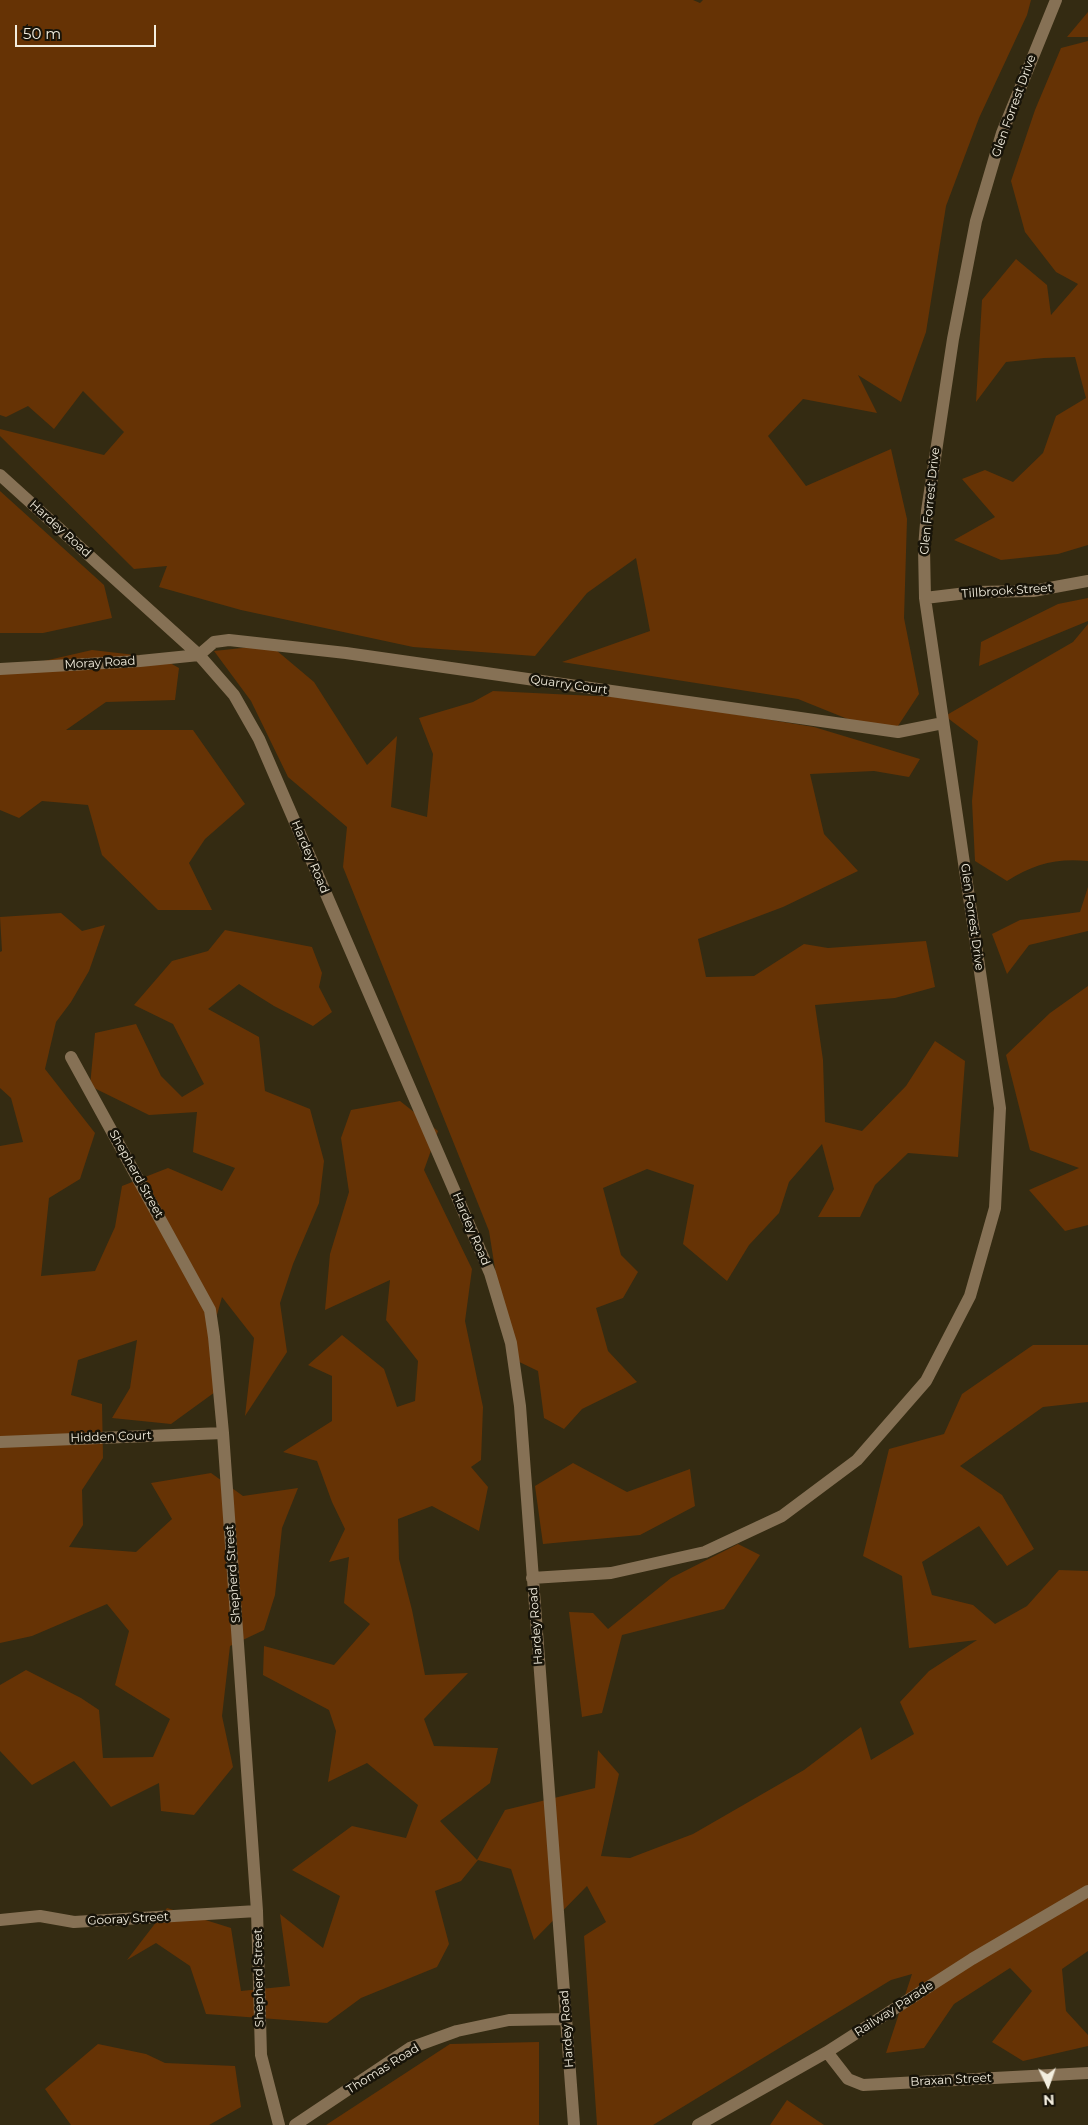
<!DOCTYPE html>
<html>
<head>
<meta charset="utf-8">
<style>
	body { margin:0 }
	#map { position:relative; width:1088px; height:2125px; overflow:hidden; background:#342b12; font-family:Montserrat,sans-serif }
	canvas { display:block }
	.north { position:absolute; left:1023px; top:2060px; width:50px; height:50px; -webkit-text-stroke:4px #181409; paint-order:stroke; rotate:177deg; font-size:14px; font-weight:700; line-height:20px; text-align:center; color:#f3eedf }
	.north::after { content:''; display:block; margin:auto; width:18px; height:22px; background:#f3eedf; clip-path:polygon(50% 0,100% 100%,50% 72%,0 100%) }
	.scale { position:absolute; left:15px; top:25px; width:141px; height:22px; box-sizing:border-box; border:2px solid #f3eedf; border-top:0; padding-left:6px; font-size:15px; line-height:18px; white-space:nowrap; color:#f3eedf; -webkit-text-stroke:4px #181409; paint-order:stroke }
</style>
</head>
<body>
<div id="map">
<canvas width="1088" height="2125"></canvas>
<div class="north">N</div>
<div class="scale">50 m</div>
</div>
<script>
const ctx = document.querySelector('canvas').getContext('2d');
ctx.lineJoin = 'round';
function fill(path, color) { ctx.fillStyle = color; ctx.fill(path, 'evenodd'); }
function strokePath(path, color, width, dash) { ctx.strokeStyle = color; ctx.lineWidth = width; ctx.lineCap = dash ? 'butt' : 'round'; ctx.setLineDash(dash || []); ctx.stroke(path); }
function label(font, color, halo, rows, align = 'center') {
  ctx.font = font + ' Montserrat,sans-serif'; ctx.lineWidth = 5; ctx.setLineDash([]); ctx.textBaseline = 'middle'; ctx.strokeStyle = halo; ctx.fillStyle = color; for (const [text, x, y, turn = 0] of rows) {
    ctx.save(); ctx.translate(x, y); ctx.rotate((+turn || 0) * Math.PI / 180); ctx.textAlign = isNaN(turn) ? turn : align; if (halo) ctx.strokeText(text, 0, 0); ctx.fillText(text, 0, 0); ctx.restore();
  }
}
fill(new Path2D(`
	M0,0H693L700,3L703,0H1031L1027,15L979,118L946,206L926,332L901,402L858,375L877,413L803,399L768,436L806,486L891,449L907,519L904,618L919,694L896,729L880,732L798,699L562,662L650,631L636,558L587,593L535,656L413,647L241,610L159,587L167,566L134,569L0,436V429L104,455L124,432L83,391L54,429L28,406L6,417L0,415Z
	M1088,12V37H1067Z
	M1088,41V545L1058,554L1001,560L954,540L995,517L962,479L985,470L1013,482L1043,453L1056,416L1086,398L1075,357L1044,358L1006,362L976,402L982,300L1016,259L1047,285L1051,315L1078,284L1056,272L1025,232L1011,181L1035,110L1061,48Z
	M0,491L104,585L112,618L43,633H0Z
	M1088,598V621L979,666L981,642L1058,604Z
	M1088,624V861C1056,858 1034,864 1007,881L975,861L972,801L978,741L945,716L1073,642Z
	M270,645L314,682L367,765L397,736L391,807L427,817L433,754L419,718L473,702L493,691L635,698L814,727L920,759L909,777L874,771L810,774L824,834L858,871L783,907L698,939L706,977L754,976L804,944L828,948L926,941L935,987L895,998L815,1005L823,1060L825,1122L862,1131L906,1086L935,1041L965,1061L958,1157L908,1153L875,1185L860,1217H818L834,1189L822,1144L789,1182L779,1213L749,1245L727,1281L683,1244L694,1185L647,1169L603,1188L621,1255L638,1272L623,1298L596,1308L608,1351L637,1382L582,1409L564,1429L544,1418L538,1371L509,1357L489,1231L343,867L347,827L288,777L251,701L214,651Z
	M92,650L161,658L179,668L175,700L106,702L66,730H193L245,804L205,839L189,863L212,910H158L102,855L88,805L42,801L19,818L0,810V666L44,661Z
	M1088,887V931L1029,945L1007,974L992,934L1020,920L1080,912Z
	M61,913L82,931L105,925L89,971L71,1002L56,1022L45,1069L95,1133L80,1179L49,1198L41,1276L95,1271L115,1227L122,1186L168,1168L222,1191L235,1168L193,1152L197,1112L149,1115L90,1086L95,1033L136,1024L161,1076L182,1097L204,1084L173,1024L134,1005L172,961L208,951L225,930L312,947L322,973L319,987L332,1012L313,1026L274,1006L239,984L208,1009L259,1037L265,1091L310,1109L324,1161L319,1203L293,1264L280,1303L287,1352L245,1416L254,1338L222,1297L211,1336L222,1387L171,1424L112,1418L130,1388L137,1340L78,1360L71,1395L102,1404L103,1458L82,1490L83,1525L69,1547L136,1552L172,1519L151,1483L211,1473L243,1496L298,1488L282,1528L275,1595L264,1630L230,1646L222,1716L233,1767L194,1815L161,1811L159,1783L111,1807L74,1761L32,1785L0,1751V1685L26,1670L81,1698L99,1710L103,1758L153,1757L170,1719L115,1685L129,1631L107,1604L32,1636L0,1643V1146L23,1142L11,1098L0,1088V952L2,951L0,917Z
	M1088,986V1225L1065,1231L1029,1190L1079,1168L1030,1150L1006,1055L1050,1013Z
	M400,1101L438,1131L424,1170L472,1269L465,1321L483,1407L481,1460L471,1467L488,1487L479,1531L432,1506L398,1519L399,1559L412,1610L425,1675L468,1673L424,1719L434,1746L498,1748L490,1783L440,1821L477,1860L505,1810L595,1788L598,1750L619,1774L601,1856L630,1858L693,1834L804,1770L861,1727L871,1760L914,1734L900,1702L929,1671L977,1640L909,1648L902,1576L863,1556L889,1449L944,1434L962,1394L1033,1345H1088V1402L1043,1407L960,1466L1002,1495L1034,1549L1007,1566L979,1526L922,1562L932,1595L973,1605L995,1624L1027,1606L1059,1570L1088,1571V1951L1062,1969L1066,2011L1088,2035V2046L1023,2061L992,2042L1032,1991L1010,1968L954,2004L924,2048L886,2053L912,1974L891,1980L653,2125H597L584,1936L606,1922L587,1886L534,1940L511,1869L478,1860L461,1881L435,1891L449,1944L437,1967L361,1998L327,2023L206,2014L190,1966L156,1943L127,1960L167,1908L231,1928L241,1991L290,1986L280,1914L323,1948L340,1896L292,1870L352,1826L406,1838L418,1805L367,1763L328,1782L336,1731L329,1710L263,1675L264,1646L334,1665L370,1624L344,1603L349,1557L329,1562L345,1529L332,1502L317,1461L283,1452L332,1421V1376L308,1365L342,1335L384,1369L397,1407L415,1401L418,1361L386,1320L390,1280L325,1310L330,1254L349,1192L341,1138L351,1110Z
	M573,1463L627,1492L690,1469L695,1506L640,1535L543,1544L535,1486Z
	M738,1544L760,1555L724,1609L622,1635L602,1713L582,1717L569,1612L593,1613L608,1629L671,1578Z
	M539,2042V2125H326L450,2044Z
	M98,2044L146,2054L165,2063L235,2066L241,2107L209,2125H71L45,2089Z
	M787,2100L824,2125H770Z`), '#663305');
strokePath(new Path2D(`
	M0,475L199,655L234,695L259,739L490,1273L511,1343L520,1406L574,2125
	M925,598L975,592L1033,591L1088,581
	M0,669L140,661L199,655L214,642L229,640L346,653L898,732L943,723
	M71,1057L210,1310L214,1337L223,1433L257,1911L261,2055L279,2125
	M0,1442L223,1433
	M532,1578L611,1573L705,1552L782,1516L857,1460L926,1381L970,1296L995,1208L1000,1108L925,598L924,548L927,511L953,339L976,221L1002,133L1056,0
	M0,1920L40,1916L74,1922L257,1911
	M827,2052L848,2079L863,2085L1088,2073
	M295,2125L410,2048L457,2031L509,2020L566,2019
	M698,2125L827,2052L972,1959L1088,1891`), '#867155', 12);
label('12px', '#f3eedf', '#181409', [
	["Glen Forrest Drive",1014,106,-70],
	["Glen Forrest Drive",930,501,-84],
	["Hardey Road",60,529,42],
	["Tillbrook Street",1007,591,-4],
	["Moray Road",100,663,-3],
	["Quarry Court",569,685,8],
	["Hardey Road",310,857,67],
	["Glen Forrest Drive",972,917,82],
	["Shepherd Street",136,1174,61],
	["Hardey Road",471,1229,67],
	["Hidden Court",111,1437,-2],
	["Shepherd Street",233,1574,-94],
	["Hardey Road",536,1626,-94],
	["Gooray Street",128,1919,-3],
	["Shepherd Street",259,1978,-91],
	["Railway Parade",894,2009,-33],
	["Hardey Road",567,2029,-94],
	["Thomas Road",383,2069,-32],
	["Braxan Street",951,2080,-3]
]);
</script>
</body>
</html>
